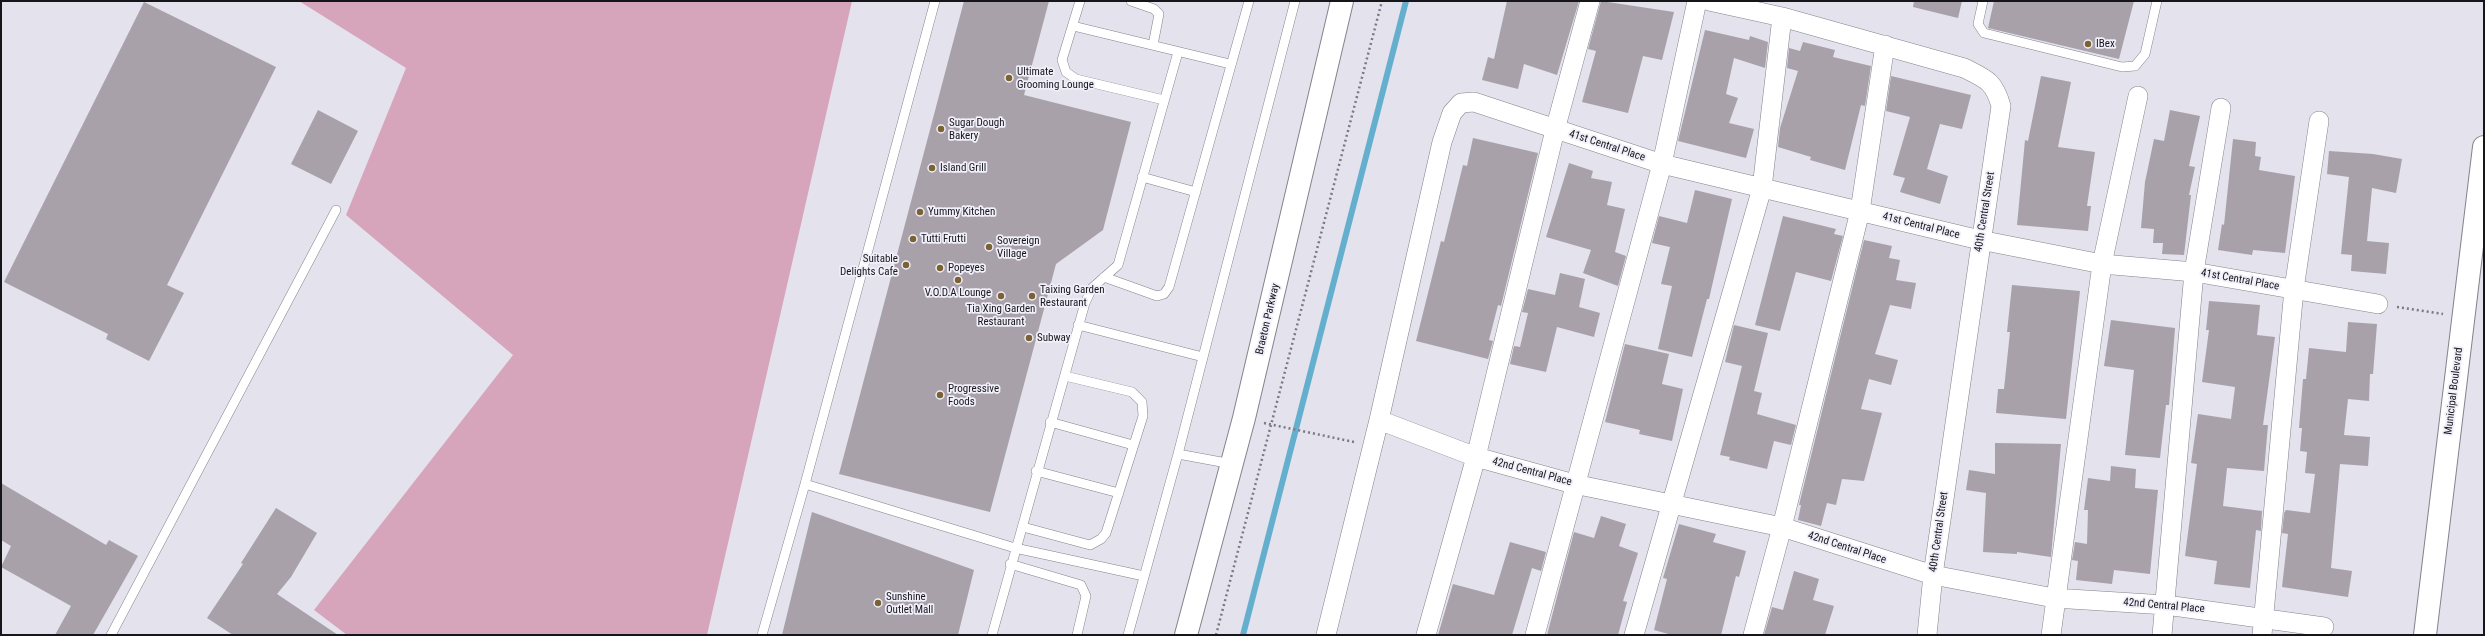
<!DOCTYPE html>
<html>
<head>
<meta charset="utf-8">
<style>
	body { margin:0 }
	#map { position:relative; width:2485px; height:636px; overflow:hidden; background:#e3e2ed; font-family:"Roboto Condensed",sans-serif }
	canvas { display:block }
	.frame { position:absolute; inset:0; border:2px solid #161519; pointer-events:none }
</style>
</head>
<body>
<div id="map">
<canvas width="2485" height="636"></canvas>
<div class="frame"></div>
</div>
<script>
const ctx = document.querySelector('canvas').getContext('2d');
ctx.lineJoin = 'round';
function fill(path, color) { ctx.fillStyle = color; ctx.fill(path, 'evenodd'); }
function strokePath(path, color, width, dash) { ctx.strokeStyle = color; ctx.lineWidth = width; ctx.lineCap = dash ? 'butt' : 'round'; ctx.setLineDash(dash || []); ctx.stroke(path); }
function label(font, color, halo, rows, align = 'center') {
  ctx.font = font + ' "Roboto Condensed",sans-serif'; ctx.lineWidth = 3.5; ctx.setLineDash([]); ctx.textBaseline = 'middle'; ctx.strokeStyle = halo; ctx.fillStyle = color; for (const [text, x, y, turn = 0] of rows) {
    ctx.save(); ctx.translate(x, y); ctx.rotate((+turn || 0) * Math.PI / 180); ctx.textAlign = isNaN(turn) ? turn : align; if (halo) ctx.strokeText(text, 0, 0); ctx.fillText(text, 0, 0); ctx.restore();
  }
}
fill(new Path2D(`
	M299,1H852L707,635H347L314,610L513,355L346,215L406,68Z`), '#d7a5bb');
strokePath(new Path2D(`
	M1243,635L1406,1`), '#65afce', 6);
fill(new Path2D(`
	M964,1H1049L1024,95L1131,122L1103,230L1056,264L990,512L839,474Z
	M1507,1H1579L1557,75L1524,64L1518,89L1482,80L1488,57L1494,59Z
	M1601,1L1674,12L1662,60L1643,56L1628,113L1582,102L1596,51L1588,49Z
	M1914,1H1962L1958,18L1913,7Z
	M1994,1H2134L2119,59L1988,28Z
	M144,2L276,67L167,285L184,293L149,361L106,339L108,334L4,282Z
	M1705,30L1749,40L1750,36L1768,42L1765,68L1734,58L1726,94L1738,98L1729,123L1754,129L1746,158L1678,141Z
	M1803,42L1835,50L1833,57L1871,66L1865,106L1861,105L1845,170L1810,160L1811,157L1778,147L1780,128L1798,71L1787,68L1789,48L1800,51Z
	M1891,76L1971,95L1962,129L1940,124L1927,169L1948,176L1940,204L1900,192L1905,178L1893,175L1910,117L1886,111Z
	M2041,76L2071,82L2058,147L2095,152L2087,206H2091L2088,231L2017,225L2025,140L2028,141Z
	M318,110L358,131L331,184L291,164Z
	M2170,110L2200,116L2189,166L2195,167L2189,195H2191L2184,255L2162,254L2163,243H2153L2154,229L2141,228L2145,182L2154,139L2164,141Z
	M1473,138L1538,153L1501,306L1498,305L1489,340L1493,341L1488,359L1416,341L1441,241L1444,242L1463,165L1467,166Z
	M2233,139L2256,142L2255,156L2261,157L2259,170L2295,176L2285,253L2253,250L2252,255L2218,250L2222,224L2224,225Z
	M2329,151L2373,154L2402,159L2396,193L2372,188L2367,241L2389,243L2386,274L2351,271L2352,255L2341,254L2349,177L2327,174Z
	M1569,163L1593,171L1591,178L1612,182L1607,205L1625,209L1615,252L1626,256L1618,286L1583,273L1591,250L1546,237Z
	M1695,190L1732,199L1709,299H1707L1692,357L1658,349L1672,286L1661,284L1670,247L1652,243L1659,216L1687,223Z
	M1783,216L1836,229L1834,234L1843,236L1831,281L1796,272L1780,331L1755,325Z
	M1864,240L1892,246L1889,258L1900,260L1896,280L1916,283L1911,309L1890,305L1875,354L1898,360L1891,385L1869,379L1861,409L1882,413L1864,481L1842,479L1836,505L1827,503L1821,526L1798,520L1801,505H1799Z
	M1560,273L1585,279L1579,307L1600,313L1594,337L1557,327L1546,372L1510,364L1514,346L1520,347L1528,313L1522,312L1528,289L1555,295Z
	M2012,285L2080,291L2066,419L1996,413L1998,389H2004L2010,332H2007Z
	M2209,301L2260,305L2257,335L2275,337L2263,425H2268L2264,471L2227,468L2223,506L2262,511L2261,531L2256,530L2250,588L2214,584L2217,561L2185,556L2197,464L2191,463L2198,414L2231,419L2235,387L2202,382L2209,330H2206Z
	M2111,320L2175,328L2169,405H2166L2160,458L2125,455L2134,370L2104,366Z
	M2348,322L2377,324L2373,374H2370L2369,401L2348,399L2344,435L2370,437L2368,466L2340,464L2331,568L2352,571L2348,597L2282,587L2288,534L2282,533L2284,513L2286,510L2310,513L2315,474L2305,473L2307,452L2300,451L2302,428H2299L2303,379H2306L2309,348L2346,352Z
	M1734,325L1768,333L1754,391L1762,393L1757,414L1796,425L1791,445L1774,441L1767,469L1729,460L1730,457L1720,455L1742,366L1725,362Z
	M1625,344L1669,354L1662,384L1683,389L1672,441L1639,434L1640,430L1605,422Z
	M1995,443L2061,444L2051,557L2017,552V554L1983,552L1986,493L1966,490L1969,470L1995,474Z
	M2111,466L2136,469L2135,488L2158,490L2150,574L2114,570L2112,584L2076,580L2078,561L2072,560L2075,542L2087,544L2088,510H2084L2088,478L2110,481Z
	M1,483L106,545L109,540L138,556L93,635H55L71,606L1,567L11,546L1,540Z
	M276,508L317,533L291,577L277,594L338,635H233L207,618L243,564L241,563Z
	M812,512L974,570L958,635H782Z
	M1601,516L1626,524L1619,546L1638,553L1623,601L1627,602L1618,635H1547L1574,532L1594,538Z
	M1679,524L1716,534L1713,542L1746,551L1739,577L1736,576L1721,635H1672L1654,630L1667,579L1663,578Z
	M1510,542L1546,552L1541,571L1532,568L1512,635H1438L1453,584L1494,595Z
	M1794,571L1819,579L1813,600L1834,606L1825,635H1764L1772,607L1783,610Z`), '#a8a1aa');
const lane = new Path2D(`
	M935,1L805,484L1015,548L1144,576
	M1080,1L1062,60L1066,72L1076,79L1164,100
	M1131,1L1154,9L1159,14L1153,45
	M1983,1L1978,24L1984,33L2122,67L2135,66L2145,54L2157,1
	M1073,26L1230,64
	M1142,177L1196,192
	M1104,277L1157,296L1164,294L1169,287L1249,1
	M1078,325L1203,357
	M1050,422L1133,445
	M1232,464L1178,454L1295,1
	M1036,471L1119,493
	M1023,527L1090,545L1101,539L1106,533L1143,416L1142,402L1132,392L1065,376
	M1010,564L1081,585L1086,596L1077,635
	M111,635L336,210
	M762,635L805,484
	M992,635L1085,303L1092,288L1118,265L1178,52
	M1128,635L1178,454`);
const street = new Path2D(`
	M1709,1L1782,17L1964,68C1986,79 1994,81 2001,106L1933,575L1927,635
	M1379,420L1476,457L1574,484L1782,527L1933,575L2054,598L2166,605L2324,627
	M1326,635L1379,420L1442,142L1452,113L1461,103L1474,102L1662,164L1980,240L2102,264L2194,272L2378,304
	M1426,635L1476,457L1555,130L1590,1
	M1535,635L1662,164L1697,1
	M1634,635L1762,188L1782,17
	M1753,635L1782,527L1860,211L1885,45
	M2051,635L2102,264L2138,96
	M2162,635L2194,272L2221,108
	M2262,635L2294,289L2319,121`);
const secondary = new Path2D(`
	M1186,635L1244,418L1342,1`);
const primary = new Path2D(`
	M2425,635L2484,147`);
strokePath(lane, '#84838d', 10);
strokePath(street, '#84838d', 20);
strokePath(secondary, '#84838d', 24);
strokePath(primary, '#84838d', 24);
strokePath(new Path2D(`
	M2397,307L2443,314
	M1264,423L1354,442
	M1216,635L1382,1`), '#7a7980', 2.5, [2, 3]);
strokePath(lane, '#fff', 9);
strokePath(street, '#fff', 19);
strokePath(secondary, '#fff', 22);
strokePath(primary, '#fff', 22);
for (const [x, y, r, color] of [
	[2088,44,4,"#7a6233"],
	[1009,78,4,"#7a6233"],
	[941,129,4,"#7a6233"],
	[932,168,4,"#7a6233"],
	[920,212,4,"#7a6233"],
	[913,239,4,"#7a6233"],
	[989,247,4,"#7a6233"],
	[906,265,4,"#7a6233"],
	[940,268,4,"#7a6233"],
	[958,280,4,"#7a6233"],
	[1001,296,4,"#7a6233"],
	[1032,296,4,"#7a6233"],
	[1029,338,4,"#7a6233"],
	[940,395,4,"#7a6233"],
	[878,603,4,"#7a6233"]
]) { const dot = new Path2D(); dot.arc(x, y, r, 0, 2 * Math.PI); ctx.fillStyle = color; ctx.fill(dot); strokePath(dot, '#f0effa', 1.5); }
label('11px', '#161519', '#f0effa', [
	["IBex",2096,44],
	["Ultimate",1017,72],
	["Grooming Lounge",1017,85],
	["Sugar Dough",949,123],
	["Bakery",949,136],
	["Island Grill",940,168],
	["Yummy Kitchen",928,212],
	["Tutti Frutti",921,239],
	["Sovereign",997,241],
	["Village",997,254],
	["Suitable",898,259,"right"],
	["Delights Cafe",898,272,"right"],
	["Popeyes",948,268],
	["Taixing Garden",1040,290],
	["Restaurant",1040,303],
	["V.O.D.A Lounge",958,293,"center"],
	["Tia Xing Garden",1001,309,"center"],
	["Restaurant",1001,322,"center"],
	["Subway",1037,338],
	["Progressive",948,389],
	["Foods",948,402],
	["Sunshine",886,597],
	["Outlet Mall",886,610]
], 'left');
label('11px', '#161519', '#f0effa', [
	["41st Central Place",1607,146,18],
	["40th Central Street",1985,212,-81],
	["41st Central Place",1921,226,14],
	["41st Central Place",2240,280,10],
	["Braeton Parkway",1268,319,-77],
	["Municipal Boulevard",2454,391,-83],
	["42nd Central Place",1532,472,15],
	["40th Central Street",1939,532,-82],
	["42nd Central Place",1847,548,18],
	["42nd Central Place",2164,606,5]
]);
</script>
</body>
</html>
